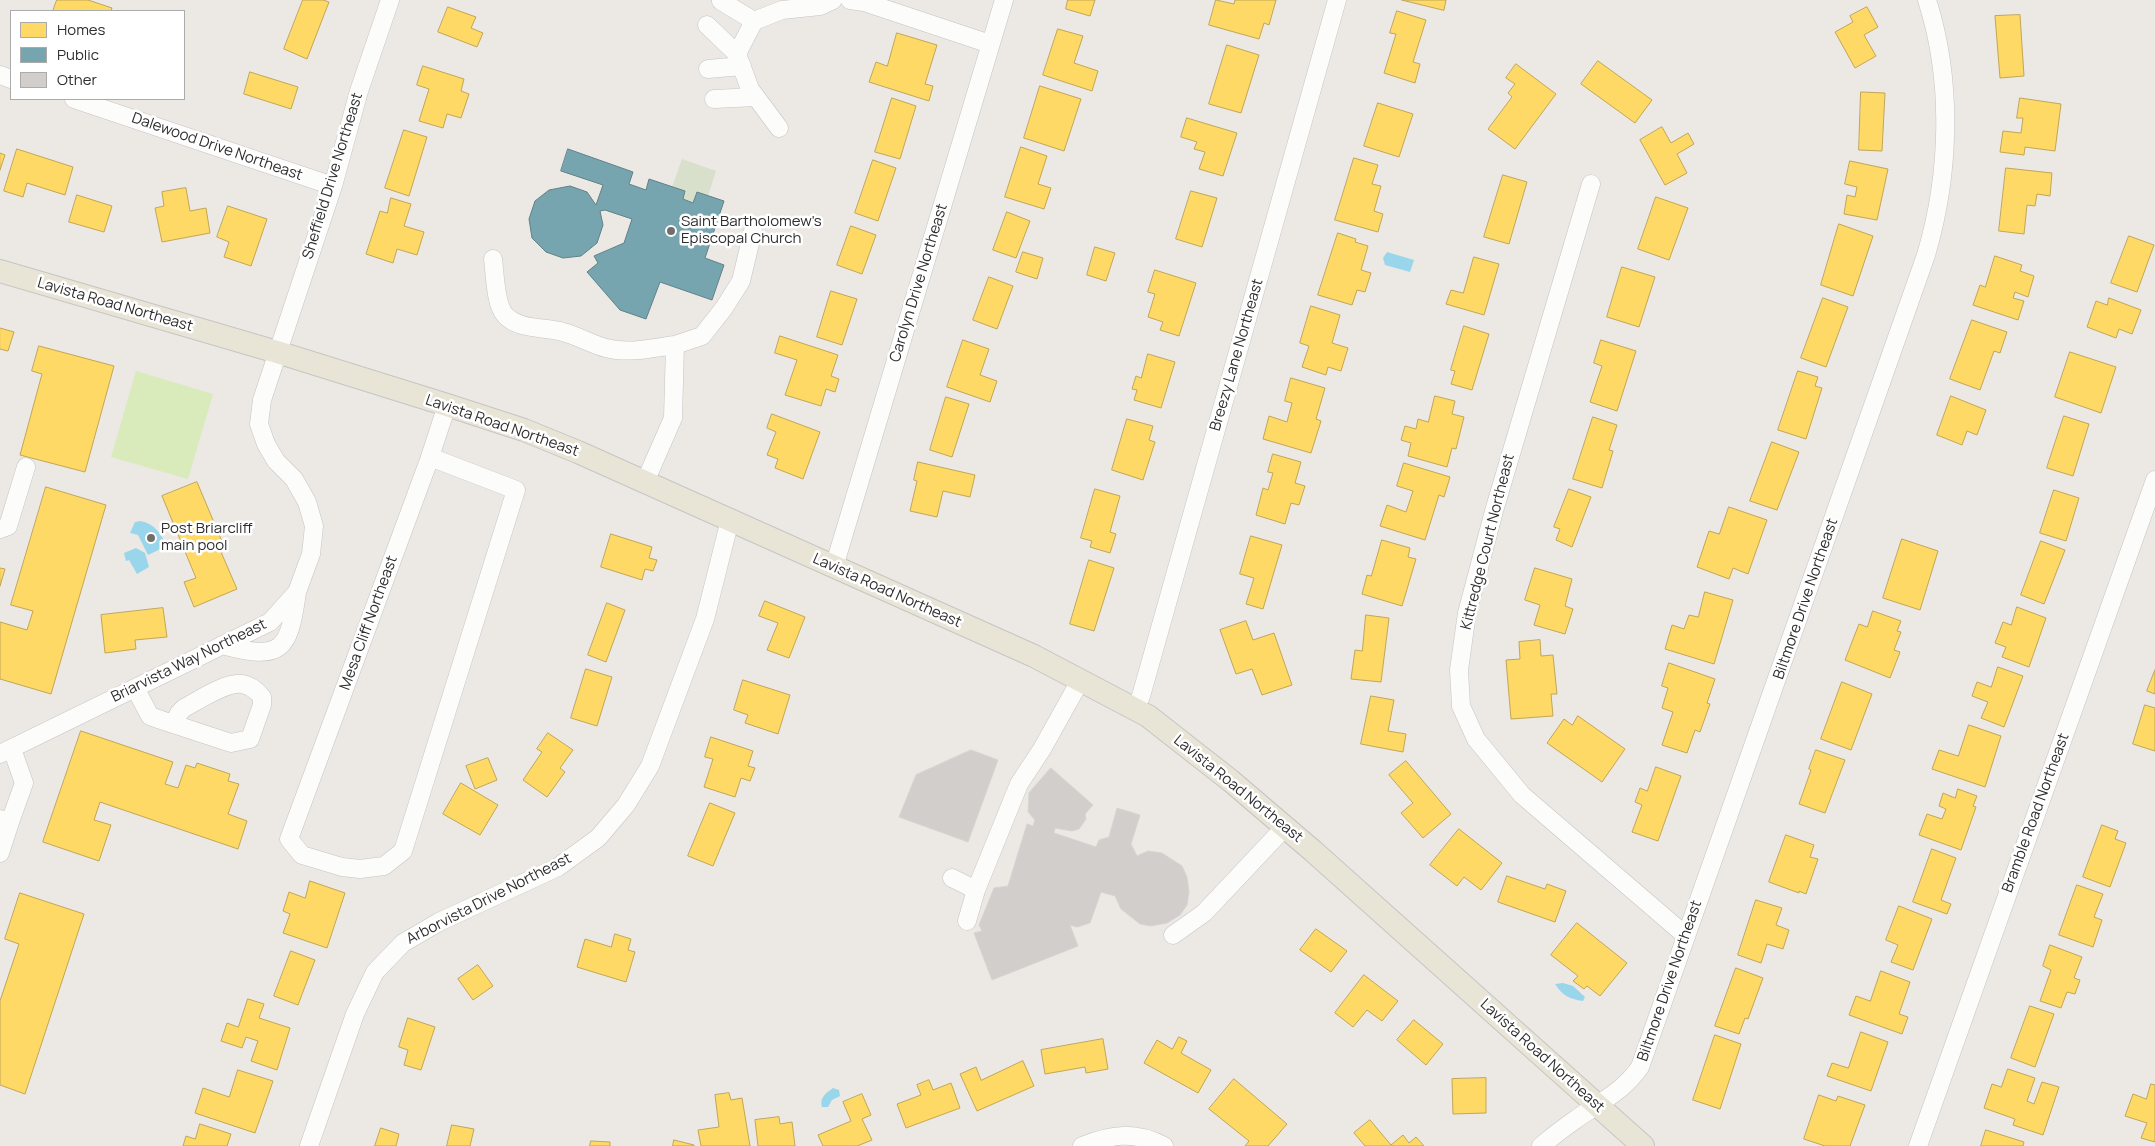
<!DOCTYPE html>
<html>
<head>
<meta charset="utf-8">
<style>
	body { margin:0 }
	#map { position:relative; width:2155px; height:1146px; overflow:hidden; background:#ece8e4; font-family:Manrope,sans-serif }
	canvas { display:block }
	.legend { position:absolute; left:10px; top:10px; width:175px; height:90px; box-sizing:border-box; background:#fff; border:1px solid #ababab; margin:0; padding:6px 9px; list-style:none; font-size:15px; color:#2e2e2e }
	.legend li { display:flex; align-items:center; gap:10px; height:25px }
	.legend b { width:25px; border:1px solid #ababab }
</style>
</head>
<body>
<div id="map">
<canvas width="2155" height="1146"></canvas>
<ul class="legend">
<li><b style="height:14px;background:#ffd966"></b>Homes</li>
<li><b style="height:14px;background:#76a5af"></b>Public</li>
<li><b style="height:14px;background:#d1cecb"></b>Other</li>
</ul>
</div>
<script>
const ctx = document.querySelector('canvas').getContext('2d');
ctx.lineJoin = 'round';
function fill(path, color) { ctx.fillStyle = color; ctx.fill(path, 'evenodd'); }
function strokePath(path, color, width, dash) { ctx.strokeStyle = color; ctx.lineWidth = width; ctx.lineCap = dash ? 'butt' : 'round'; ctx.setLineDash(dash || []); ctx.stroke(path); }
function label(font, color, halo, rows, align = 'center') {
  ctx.font = font + ' Manrope,sans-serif'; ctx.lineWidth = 5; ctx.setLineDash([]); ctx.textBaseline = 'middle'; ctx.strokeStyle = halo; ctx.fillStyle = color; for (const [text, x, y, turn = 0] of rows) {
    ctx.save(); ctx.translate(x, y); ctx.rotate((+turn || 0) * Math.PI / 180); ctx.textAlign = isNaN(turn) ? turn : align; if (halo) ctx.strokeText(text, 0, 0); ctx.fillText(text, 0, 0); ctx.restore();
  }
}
fill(new Path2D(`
	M682,159L716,171L708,196L697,192L693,203L683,199L685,191L672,187Z`), '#d8e0cc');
fill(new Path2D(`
	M136,371L213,394L188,479L111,457Z`), '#d9eabb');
fill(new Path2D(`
	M1387,252L1414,260L1410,272L1385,265L1383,258Z
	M141,521C155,524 161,534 167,546L148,555L138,535L130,533L135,522Z
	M136,548L145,553L149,567L137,574L129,560L126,561L124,553Z
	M1563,983L1573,986L1585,997L1583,1001C1569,999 1562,995 1555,984Z
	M833,1088L839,1090L840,1096L832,1100L828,1107H822C819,1098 826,1093 833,1088Z`), '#99d6ec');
const homes = new Path2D(`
	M57,0H88L112,8L111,11H53Z
	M303,0H323L329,2L307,59L284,49Z
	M1068,0H1095L1090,16L1066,9Z
	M1216,0L1234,4L1235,0H1276L1269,25L1264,23L1259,39L1209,25Z
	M1402,0H1446L1444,10Z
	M448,7L476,17L471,28L483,33L477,47L438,32Z
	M1867,7L1878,27L1864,35L1876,56L1855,68L1835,32L1853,22L1850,16Z
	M1397,11L1426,20L1413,62L1420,64L1415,83L1384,73L1396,34L1390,33Z
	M2020,15L2024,76L2000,78L1995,16Z
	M1058,29L1083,36L1074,63L1098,71L1092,91L1043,75Z
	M897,33L937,45L925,84L933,86L929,101L869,82L876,62L887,66Z
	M1227,45L1259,55L1241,113L1209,104Z
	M1598,61L1652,100L1635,123L1581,84Z
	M1516,64L1556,94L1515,149L1488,129L1512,97L1508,93L1515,84L1506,78Z
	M423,66L464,79L461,91L469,94L461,118L447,114L443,128L419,121L429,89L417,85Z
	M250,72L298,87L291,109L244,94Z
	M1040,86L1081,99L1064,151L1024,138Z
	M1861,92L1885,93L1882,151L1859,150Z
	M892,98L916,106L900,159L875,152Z
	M2020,98L2061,104L2055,151L2025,147L2024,155L2000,152L2003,131L2021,133L2023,118H2017Z
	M1378,103L1413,114L1399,157L1364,146Z
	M1187,118L1237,133L1223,176L1199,169L1205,152L1194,149L1197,142L1181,137Z
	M1662,127L1671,143L1688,133L1694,144L1677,154L1687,173L1665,185L1640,140Z
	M404,130L427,137L409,196L385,188Z
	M1021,147L1047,156L1038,184L1051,188L1044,209L1005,197Z
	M17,149L73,167L65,195L27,183L23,197L4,191Z
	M0,153L5,155L0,170Z
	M1354,158L1378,165L1372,184L1381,186L1374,211L1383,214L1378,232L1335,220Z
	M873,160L896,168L878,221L855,213Z
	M1850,161L1888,169L1877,220L1844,214L1847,195L1855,197L1857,187L1845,184Z
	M2006,168L2052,173L2050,196L2037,194L2035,206L2027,205L2024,234L1999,231Z
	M1503,175L1527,182L1509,244L1484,237Z
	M186,188L190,211L206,208L210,233L162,242L155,208L164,206L162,192Z
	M1191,191L1217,198L1202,247L1176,239Z
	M77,195L112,206L104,232L69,222Z
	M1656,197L1688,208L1669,260L1638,249Z
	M391,198L411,204L404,226L424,232L417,255L397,249L393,263L366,254L380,211L387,213Z
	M228,206L267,219L251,266L224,257L229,242L217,237Z
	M1007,212L1030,221L1016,258L993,250Z
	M1839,224L1873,236L1853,296L1821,285Z
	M851,226L876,235L862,274L837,265Z
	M1338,233L1356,239L1355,242L1368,246L1361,270L1371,273L1365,292L1357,290L1352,305L1318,295Z
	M2129,236L2154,245L2137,292L2111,283Z
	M1095,247L1115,253L1106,281L1087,275Z
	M1023,252L1043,258L1037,279L1016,272Z
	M1995,256L2022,265L2020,271L2034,276L2028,297L2015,292L2013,298L2024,301L2018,320L1973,305L1980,285L1985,287Z
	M1474,257L1499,264L1484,315L1446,304L1451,290L1463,293Z
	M1622,267L1655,277L1639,327L1607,317Z
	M1155,270L1196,283L1179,336L1160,330L1163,322L1148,317L1155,294L1148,292Z
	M989,277L1013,286L997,329L973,320Z
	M831,291L857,299L842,345L817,337Z
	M1823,298L1848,307L1826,367L1801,358Z
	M2109,298L2141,310L2132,334L2119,329L2116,338L2087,327L2096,301L2107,305Z
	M1311,306L1340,315L1332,343L1348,348L1341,371L1328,367L1326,375L1302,367L1309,346L1300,343Z
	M1972,320L2007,332L2000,353L1994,351L1980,390L1950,379Z
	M1464,326L1489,334L1472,390L1451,384L1455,371L1451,370Z
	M0,328L14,332L8,351L0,349Z
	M780,336L838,355L831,376L839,379L835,392L826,389L821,406L785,395L797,360L775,353Z
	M963,340L989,349L980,375L997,381L990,402L947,387Z
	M1601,340L1636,351L1617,411L1590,402L1602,366L1594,363Z
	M39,346L114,366L85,472L20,455L42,374L32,371Z
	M2070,352L2116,367L2101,413L2055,397Z
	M1148,354L1175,362L1161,408L1134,400L1137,390L1132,389L1136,376L1141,378Z
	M1798,371L1818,377L1815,386L1822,388L1806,439L1778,430Z
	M1291,378L1325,388L1316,419L1321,421L1311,453L1263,439L1269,416L1287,422L1292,403L1285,401Z
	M1435,396L1455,401L1452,414L1464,417L1456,449L1452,448L1447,467L1408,456L1411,443L1401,440L1405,426L1416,429L1418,419L1428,422Z
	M1951,396L1986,410L1977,435L1967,431L1962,445L1937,435Z
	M946,397L969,404L952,457L930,450Z
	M772,414L820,432L803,479L775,468L778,459L767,455L776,432L767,428Z
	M2064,416L2089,424L2073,476L2047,468Z
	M1593,417L1617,425L1609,450L1613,451L1602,488L1573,479Z
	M1127,419L1153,426L1149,440L1155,442L1143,480L1112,470Z
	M1772,442L1799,452L1777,510L1750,501Z
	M1273,454L1301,462L1295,483L1305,486L1299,505L1291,503L1285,524L1256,515L1263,488L1268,490L1273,473L1268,472Z
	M918,462L975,475L970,497L943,491L937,517L910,511L917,481L914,480Z
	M1404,463L1450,477L1444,497L1439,495L1425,540L1380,526L1387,505L1406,512L1413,491L1397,486Z
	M197,482L226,551L221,552L237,589L194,607L184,582L196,578L162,496Z
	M46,487L106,505L51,694L0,679V622L27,630L33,611L11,605Z
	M1095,489L1120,496L1110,532L1116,534L1110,553L1090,547L1092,541L1081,538Z
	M1569,489L1591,497L1572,547L1556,540L1560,529L1554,527Z
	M2054,490L2079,498L2066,541L2040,533Z
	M1729,507L1767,520L1748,574L1733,568L1729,579L1697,567L1709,531L1719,534Z
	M611,534L652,547L649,558L657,560L653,571L645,569L642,580L601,567Z
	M1251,536L1282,545L1263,609L1246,604L1254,578L1240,574Z
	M1902,539L1938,551L1920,610L1883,598Z
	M1382,540L1410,548L1408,557L1416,559L1402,606L1362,594L1367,575L1371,576Z
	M2041,541L2065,550L2044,604L2021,595Z
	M1089,560L1114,568L1094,631L1070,624Z
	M0,568L5,569L0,586Z
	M1535,568L1572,579L1565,606L1573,609L1565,634L1534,625L1540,605L1525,600Z
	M1705,592L1733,600L1714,664L1665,649L1672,625L1684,629L1689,615L1698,617Z
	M765,601L805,617L789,658L767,650L778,623L759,616Z
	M607,603L625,610L606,662L588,655Z
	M2017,607L2046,618L2029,667L2002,657L2006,647L1995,643L2003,622L2011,625Z
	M163,608L167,637L135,640L136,649L105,653L101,615Z
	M1873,611L1901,621L1897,631L1901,632L1894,650L1900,652L1890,678L1845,660L1859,624L1867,627Z
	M1366,615L1389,618L1381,682L1351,679L1355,650L1362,651Z
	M1246,621L1253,640L1274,633L1292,685L1262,695L1252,669L1236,674L1220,630Z
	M1540,640L1541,656L1553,655L1557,694H1551L1553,716L1511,719L1506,660L1520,659L1519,642Z
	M1669,663L1715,679L1707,703L1710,704L1700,732L1695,730L1687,753L1662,745L1673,712L1662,708L1668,688L1662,686Z
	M1998,667L2023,676L2004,727L1981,718L1988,702L1972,696L1977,682L1991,687Z
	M586,669L612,677L597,726L571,718Z
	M2155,670V694L2147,691Z
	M743,680L790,695L778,734L745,723L748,715L734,710Z
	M1842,682L1872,694L1851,750L1821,739Z
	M1371,696L1394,700L1388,731L1406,734L1403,752L1361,744Z
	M2145,705L2155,708V751L2133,744Z
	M1578,716L1625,749L1602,782L1547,743L1564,719L1572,725Z
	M1969,725L2001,736L1985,787L1932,769L1939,750L1958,756Z
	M81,731L173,762L165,784L178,788L186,765L195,768L197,763L230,774L228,781L239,784L228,814L247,821L238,849L100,802L94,820L111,825L99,861L43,842Z
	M548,733L573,750L560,768L565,772L547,797L523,780L542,752L537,749Z
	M711,737L753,751L748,766L755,768L750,781L741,778L735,797L704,787L713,759L705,757Z
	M1816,750L1845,760L1825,813L1799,804L1811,770L1809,769Z
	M488,758L497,780L475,789L466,766Z
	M1406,761L1451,814L1423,838L1401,813L1413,803L1389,775Z
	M1656,767L1681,776L1658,841L1632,832L1642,805L1635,802L1640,788L1647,791Z
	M461,783L498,805L480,835L443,814Z
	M1958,789L1977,796L1973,806L1976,807L1961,850L1919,835L1927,814L1942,819L1946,809L1939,806L1943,793L1955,798Z
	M710,803L735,813L713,866L688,856Z
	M2102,825L2118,831L2115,839L2126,843L2110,887L2083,877Z
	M1459,829L1502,863L1481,890L1464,877L1457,886L1430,865Z
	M1786,835L1814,845L1810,857L1818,859L1806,894L1799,891V893L1769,882Z
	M1932,849L1956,858L1941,900L1951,904L1947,914L1913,902Z
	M1507,876L1545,889L1547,884L1566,891L1555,922L1498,902Z
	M310,881L345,893L327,948L283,933L290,914L283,911L289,892L305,898Z
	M2077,885L2103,894L2094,917L2102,920L2093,947L2059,935Z
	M20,893L84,914L25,1094L0,1085V1001L19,944L5,939Z
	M1756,900L1782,908L1776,925L1789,930L1783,949L1767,944L1761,963L1738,955Z
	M1899,906L1932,919L1913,970L1891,962L1898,945L1886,940Z
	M1577,923L1627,963L1600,996L1587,986L1584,989L1573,981L1578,976L1551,955Z
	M1316,929L1347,951L1331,972L1300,950Z
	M615,934L631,939L628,950L635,952L626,982L577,967L585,939L611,947Z
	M2050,945L2082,957L2074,978L2080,980L2075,994L2067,992L2061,1008L2040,1001L2051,970L2043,966Z
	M291,951L315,960L298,1005L274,996Z
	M478,965L493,986L473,1000L458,979Z
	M1736,968L1763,978L1748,1019L1745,1018L1739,1034L1715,1026Z
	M1881,971L1910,982L1899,1014L1908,1017L1902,1034L1849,1015L1856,996L1870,1001Z
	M1364,975L1398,1001L1382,1021L1367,1010L1353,1027L1335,1013Z
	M248,999L264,1004L259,1018L290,1028L277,1070L251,1061L258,1041L246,1037L242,1048L221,1041L227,1023L238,1027Z
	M2030,1006L2054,1014L2035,1067L2011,1058Z
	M408,1018L435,1027L421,1070L404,1065L408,1050L399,1047Z
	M1414,1020L1443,1044L1426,1065L1397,1040Z
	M1861,1032L1888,1042L1871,1091L1827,1076L1832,1063L1848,1068Z
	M1715,1035L1741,1044L1720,1109L1693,1100Z
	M1179,1037L1187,1041L1181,1053L1211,1070L1198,1093L1144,1063L1157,1040L1172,1049Z
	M1103,1039L1108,1069L1086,1073L1085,1067L1045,1074L1041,1050Z
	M1023,1061L1034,1086L977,1111L960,1074L976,1067L981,1080Z
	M2008,1069L2035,1078L2027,1101L2034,1104L2042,1082L2059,1087L2043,1135L2013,1125L2015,1119L1984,1108L1992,1084L2001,1087Z
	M238,1070L273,1081L255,1133L195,1113L203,1088L229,1097Z
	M1486,1078V1113L1453,1114L1452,1079Z
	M1234,1079L1287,1124L1268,1146H1245L1249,1141L1209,1109Z
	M929,1080L933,1090L951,1083L960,1108L906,1128L897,1104L921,1095L917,1085Z
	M2151,1084L2155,1085V1142L2141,1138L2147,1123L2125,1116L2133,1094L2146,1099Z
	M729,1093L731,1100L742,1098L750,1146H701L698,1130L719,1127L715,1095Z
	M862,1094L871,1115L862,1119L872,1140L857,1146H823L818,1135L851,1121L843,1102Z
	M1819,1095L1836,1101L1838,1096L1865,1105L1850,1146H1825L1804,1139Z
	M779,1117L780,1124L792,1122L795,1146H758L755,1120Z
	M1370,1120L1391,1145L1403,1135L1409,1143L1416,1137L1424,1146H1365L1354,1133Z
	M200,1124L231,1134L227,1146H183L186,1136L195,1139Z
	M452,1125L474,1129L470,1146H447Z
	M381,1128L399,1134L396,1146H375Z
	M1986,1130L2024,1142L2023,1146H1981Z
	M674,1140L694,1145V1146H673Z
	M591,1141L610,1142V1146H590Z`);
fill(homes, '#ffd966');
strokePath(homes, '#c0a655', 1);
const public = new Path2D(`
	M568,149L633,172L629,184L646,190L649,179L685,191L683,199L693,203L697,192L724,201L705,258L724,265L712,300L660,282L646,319L620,310L587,272L598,263L594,256L624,243L632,219L605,210L600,211L603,225L597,243L581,256L563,258L546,252L532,238L529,219L535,201L549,190L570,186L587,192L596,205L603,185L561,171Z`);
fill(public, '#76a5af');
strokePath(public, '#608188', 1);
const building = new Path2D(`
	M971,750L998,760L968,842L899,817L916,775Z
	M1051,768L1093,805L1085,814L1086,819L1079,829L1072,831L1055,828L1054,833L1096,847L1099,840L1109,837L1117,808L1140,815L1131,844L1137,856L1148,851L1162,853L1182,866L1187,877L1189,892L1187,905L1180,915L1167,923L1151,926L1140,924L1121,909L1115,896L1101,892L1090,923L1077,927L1070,925L1078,946L992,980L974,933L982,931L979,925L994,888L1008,886L1027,824L1033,826L1035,820L1028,812L1029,793Z`);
fill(building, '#d1cecb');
strokePath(building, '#d7d4d0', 1);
const minor = new Path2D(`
	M850,0L864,2L990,44
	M721,1L754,21
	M707,25L737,54
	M708,69L742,66
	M0,75L11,79
	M74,99L333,186
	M714,99L756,97
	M779,128L750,89L737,54L754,21L782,10L820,6L833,0
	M1591,184L1494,511L1467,613L1459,670L1461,706L1476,739L1522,795L1685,935
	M493,259C495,273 495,304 505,315C518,330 546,327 563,332C578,336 593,345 606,348C629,354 653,348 675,345
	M430,457L516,490L403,851L384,866L360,869L342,867L302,855L289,839L429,460L447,405
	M645,482L673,418L675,345L702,336L724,308L741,281L753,231
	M0,529L8,526L26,467
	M834,567L1004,0
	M222,645C282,661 289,651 297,592
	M135,688L150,716L161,720L231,743L250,739L262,705V697C257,691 250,685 242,684C226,682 199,700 184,708L179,713L174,724
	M1135,709L1141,696L1337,0
	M0,754L270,622L297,592L311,554L314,526L307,502L294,479L276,461L266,444L259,424L262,400L333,186L359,91L390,0
	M10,822L24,783L12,749
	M0,853L10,822L0,819
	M952,878L976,890
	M967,921L976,890L1019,784L1042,749L1080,681
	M1173,935L1204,913L1285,827
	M309,1146L355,1014L375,972L403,943L439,922L558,867L598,838L626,805L650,766L705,619L730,520
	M1082,1146C1111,1134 1135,1131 1164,1146
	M1541,1146C1552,1137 1563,1128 1575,1120C1598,1103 1623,1092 1640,1067L1926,255C1950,174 1953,81 1927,0
	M1918,1146L2155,480`);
const major = new Path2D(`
	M0,271L277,352L447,405L524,430L578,452L1034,656L1148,716L1231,781L1313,851L1643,1146`);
strokePath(minor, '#c5c4c5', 19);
strokePath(major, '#c6c5c4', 24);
strokePath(minor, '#fcfcfb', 18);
strokePath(major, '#e8e4d6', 22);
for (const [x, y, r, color] of [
	[671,231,5,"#706f6e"],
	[151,538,5,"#706f6e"]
]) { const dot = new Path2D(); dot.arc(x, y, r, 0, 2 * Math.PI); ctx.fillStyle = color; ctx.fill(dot); strokePath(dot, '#fff', 2); }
label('15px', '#2e2e2e', '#fff', [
	["Dalewood Drive Northeast",217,147,19],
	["Sheffield Drive Northeast",333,176,-73],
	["Carolyn Drive Northeast",919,283,-73],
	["Lavista Road Northeast",115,305,16],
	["Breezy Lane Northeast",1237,355,-74],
	["Lavista Road Northeast",502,426,19],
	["Kittredge Court Northeast",1488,542,-76],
	["Lavista Road Northeast",887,591,24],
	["Biltmore Drive Northeast",1806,599,-71],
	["Mesa Cliff Northeast",369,623,-70],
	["Briarvista Way Northeast",189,661,-26],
	["Lavista Road Northeast",1238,789,39],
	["Bramble Road Northeast",2036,813,-70],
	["Arborvista Drive Northeast",489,899,-27],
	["Biltmore Drive Northeast",1670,981,-71],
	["Lavista Road Northeast",1542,1056,42]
]);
label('15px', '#2e2e2e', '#fff', [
	["Saint Bartholomew's",681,222],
	["Episcopal Church",681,239],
	["Post Briarcliff",161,529],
	["main pool",161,546]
], 'left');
</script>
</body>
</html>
